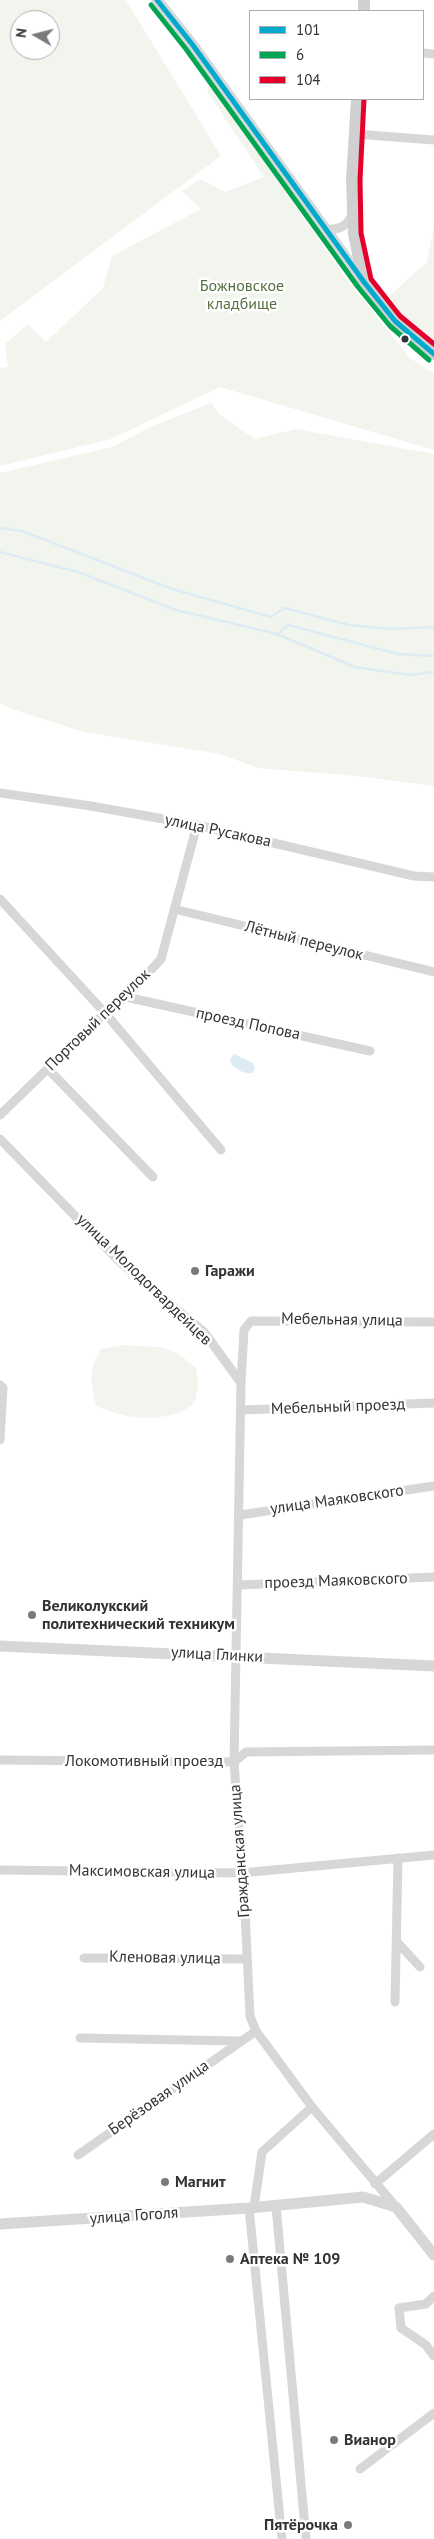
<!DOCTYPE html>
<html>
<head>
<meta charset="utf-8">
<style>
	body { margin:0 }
	#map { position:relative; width:434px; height:2539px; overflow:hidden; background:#fff; font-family:"PT Sans",sans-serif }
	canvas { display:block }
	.legend { position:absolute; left:249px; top:10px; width:175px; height:90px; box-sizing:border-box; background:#fff; border:1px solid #adadad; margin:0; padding:6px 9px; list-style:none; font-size:15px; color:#333 }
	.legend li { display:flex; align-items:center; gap:10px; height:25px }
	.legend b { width:25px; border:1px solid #adadad }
	.north { position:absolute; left:10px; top:10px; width:50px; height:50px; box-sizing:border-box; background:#fff; border:1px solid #adadad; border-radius:50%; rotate:278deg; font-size:14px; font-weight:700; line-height:20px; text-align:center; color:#333 }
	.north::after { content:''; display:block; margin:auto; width:18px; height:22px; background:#7a7a7a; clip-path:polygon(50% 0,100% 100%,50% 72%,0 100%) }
</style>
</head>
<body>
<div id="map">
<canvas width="434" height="2539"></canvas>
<ul class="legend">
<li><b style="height:6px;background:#00a9ce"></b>101</li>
<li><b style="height:6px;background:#00a651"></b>6</li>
<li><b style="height:6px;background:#e4002b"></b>104</li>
</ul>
<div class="north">N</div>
</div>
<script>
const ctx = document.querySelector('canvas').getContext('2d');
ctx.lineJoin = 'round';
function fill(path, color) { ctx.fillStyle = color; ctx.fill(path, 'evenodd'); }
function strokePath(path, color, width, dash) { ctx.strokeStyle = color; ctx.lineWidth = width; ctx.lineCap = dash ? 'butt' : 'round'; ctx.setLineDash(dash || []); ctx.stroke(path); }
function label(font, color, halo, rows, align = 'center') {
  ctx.font = font + ' "PT Sans",sans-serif'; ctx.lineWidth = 5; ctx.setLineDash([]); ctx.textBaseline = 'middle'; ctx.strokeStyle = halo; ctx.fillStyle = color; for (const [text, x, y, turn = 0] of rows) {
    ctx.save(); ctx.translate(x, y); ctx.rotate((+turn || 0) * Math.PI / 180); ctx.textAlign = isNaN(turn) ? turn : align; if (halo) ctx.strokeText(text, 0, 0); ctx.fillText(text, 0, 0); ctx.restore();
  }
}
fill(new Path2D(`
	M0,0H126L221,156L0,321ZM20,20H50V50H20Z
	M210,82L346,279L410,358L434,373V450L220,387L111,439L0,466V368L8,367L5,344L28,324L46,342L103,288L112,256L201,209L182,191L200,179L225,192L264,177L207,91Z
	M434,226V349L401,319L389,296L427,262Z
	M211,403L219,414L255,439L296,429L434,454V786L357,776L258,768L220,754L84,732L9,708L0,703V473L112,447L155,425Z
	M124,1345C159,1348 168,1342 196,1368L198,1385L195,1402C189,1406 182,1413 176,1414C150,1421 119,1418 96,1405C90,1381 89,1370 101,1349Z`), '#f1f5ed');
fill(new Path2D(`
	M234,1054L253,1063L255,1069L253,1073C244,1074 237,1070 231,1064L230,1059Z`), '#ddebf3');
strokePath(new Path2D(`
	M0,528L22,531L172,589L271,617L284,608L349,625L391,629L434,627
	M0,552L78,572L176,610L277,634L355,667L409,675L434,672
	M278,634L288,625L398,654L434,656`), '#ddebf3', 2.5);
strokePath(new Path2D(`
	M423,53L434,54
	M355,134L434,140
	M326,229C339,230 346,227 352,215
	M0,793L91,806L197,825L414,876L434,877
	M0,899L105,1013L221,1150
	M174,909L434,972
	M126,997L370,1051
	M48,1069L153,1177
	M0,1115L105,1013L126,997L161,959L197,825
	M0,1139L121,1263L204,1332L241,1383
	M0,1385L3,1388L0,1440
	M242,1410L434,1403
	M240,1515L434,1486
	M238,1585L434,1577
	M0,1760L234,1762L246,1752L434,1750
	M0,1870L241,1873L434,1855
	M398,1943L420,1967
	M84,1958L247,1959
	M395,2002L398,1858
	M80,2038L239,2041
	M78,2155L256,2031
	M375,2184L434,2134
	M276,2206L306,2539
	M254,2207L262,2152L312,2107
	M396,2207L312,2107L256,2031L250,2016L245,1912L234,1762L241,1383L244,1330L251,1321L434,1322
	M249,2208L282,2539
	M434,2296L426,2304L399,2308L401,2328L426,2345L434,2356
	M360,2469L434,2413`), '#d7d7d7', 9);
strokePath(new Path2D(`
	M157,0L192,44L363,281
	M0,1646L434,1666
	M0,2224L249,2208L363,2197L396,2207L434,2255`), '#d7d7d7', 11);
strokePath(new Path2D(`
	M364,11V0
	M357,99L352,180L354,234L364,282L395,321L434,354`), '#d0d0d0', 12);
strokePath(new Path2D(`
	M157,0L192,44L364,282L395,321L434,354`), '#00a9ce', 5);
strokePath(new Path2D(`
	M151,5L186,49L358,287L390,326L429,360`), '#00a651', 5);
strokePath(new Path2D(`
	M364,99L360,180L361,233L371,279L400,316L434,344`), '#e4002b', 5);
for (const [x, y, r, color] of [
	[405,339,4.5,"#333"],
	[195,1271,5,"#7a7a7a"],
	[32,1615,5,"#7a7a7a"],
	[165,2182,5,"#7a7a7a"],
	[230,2259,5,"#7a7a7a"],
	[334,2440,5,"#7a7a7a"],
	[348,2525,5,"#7a7a7a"]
]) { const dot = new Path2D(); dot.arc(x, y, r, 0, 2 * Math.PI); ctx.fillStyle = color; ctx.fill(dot); strokePath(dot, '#fff', 2); }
label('16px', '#56703f', '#fff', [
	["Божновское",242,286],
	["кладбище",242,304]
]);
label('16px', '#333', '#fff', [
	["улица Русакова",218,831,12],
	["Лётный переулок",304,941,14],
	["Портовый переулок",98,1020,-44],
	["проезд Попова",248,1024,12],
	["улица Молодогвардейцев",144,1280,44],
	["Мебельная улица",342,1320,1],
	["Мебельный проезд",338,1407,-2],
	["улица Маяковского",337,1500,-8],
	["проезд Маяковского",336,1581,-2],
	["улица Глинки",217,1655,3],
	["Локомотивный проезд",144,1761],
	["Гражданская улица",240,1851,-94],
	["Максимовская улица",142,1872,1],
	["Кленовая улица",165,1958,1],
	["Берёзовая улица",159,2098,-35],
	["улица Гоголя",134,2216,-4]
]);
label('bold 16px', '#333', '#fff', [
	["Гаражи",205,1271],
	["Великолукский",42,1606],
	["политехнический техникум",42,1624],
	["Магнит",175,2182],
	["Аптека № 109",240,2259],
	["Вианор",344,2440],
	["Пятёрочка",338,2525,"right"]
], 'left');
</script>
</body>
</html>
